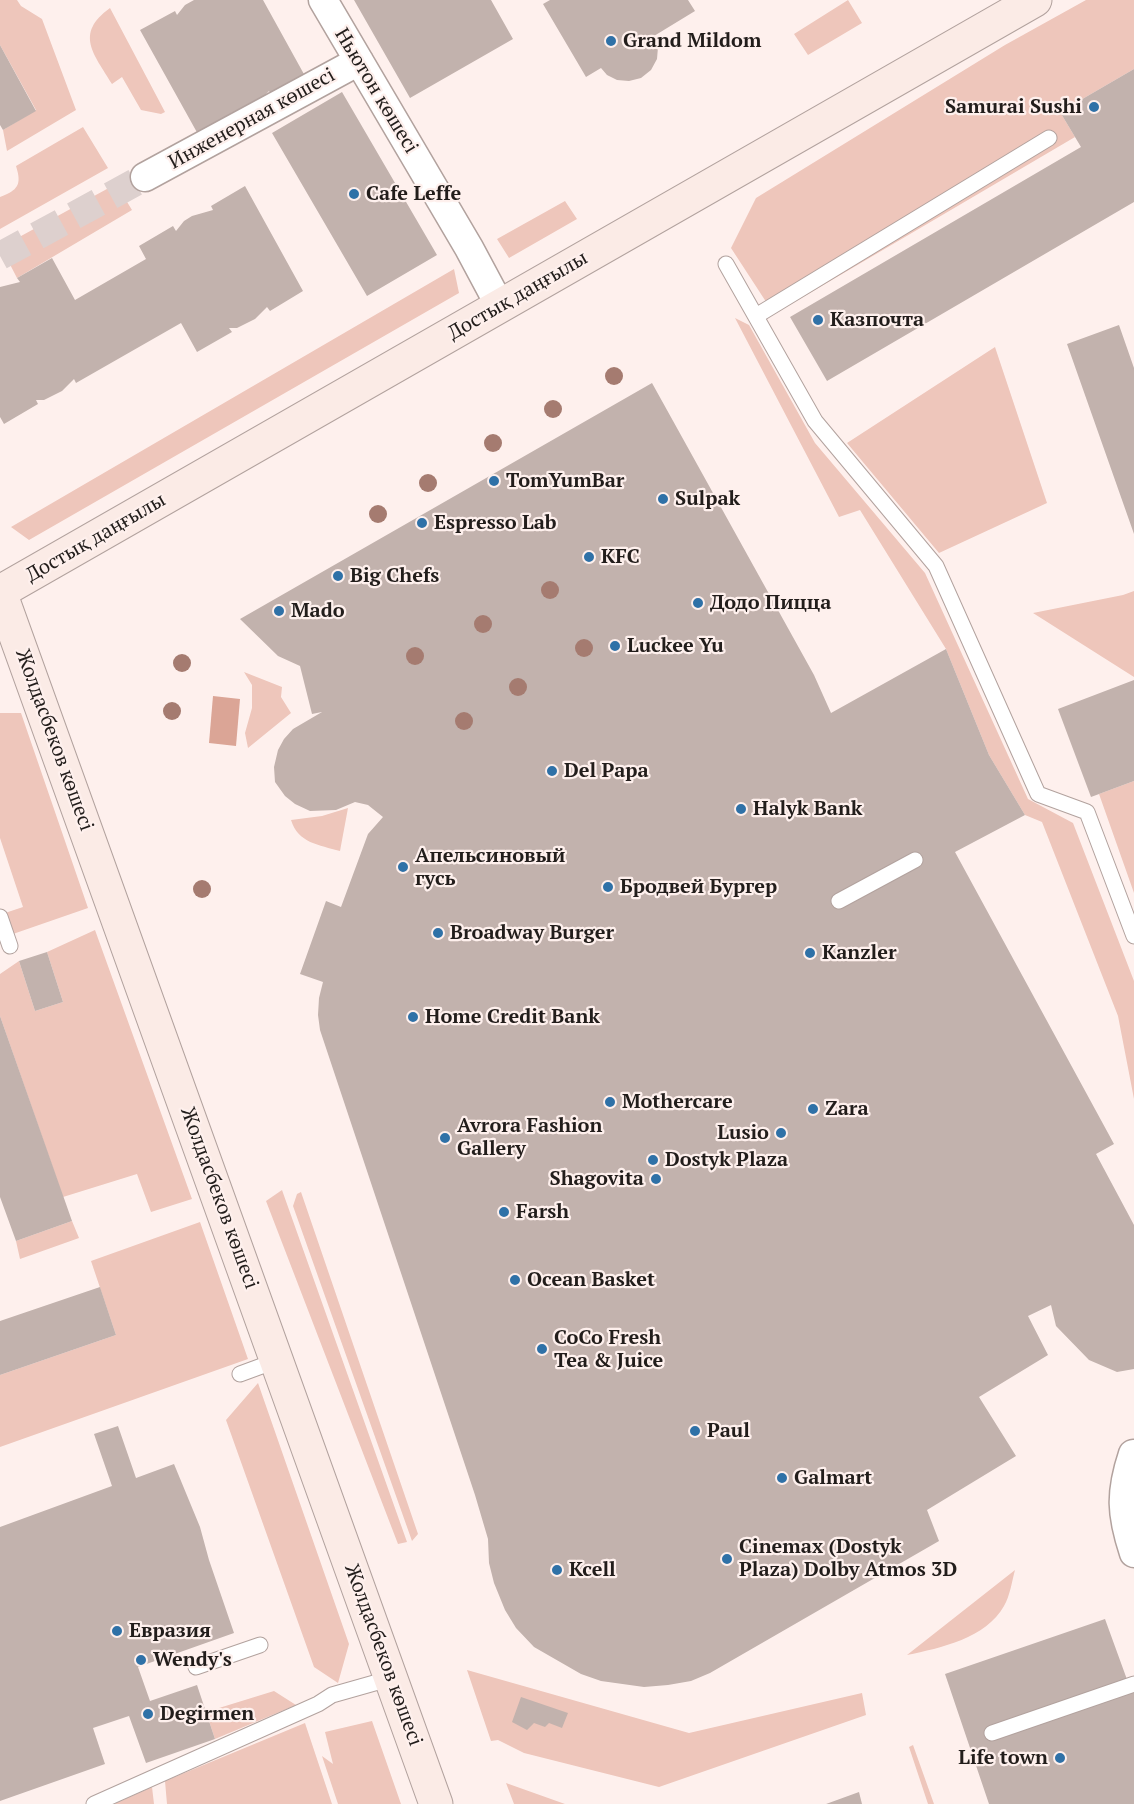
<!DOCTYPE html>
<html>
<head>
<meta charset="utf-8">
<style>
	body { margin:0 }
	canvas { display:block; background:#fef0ed }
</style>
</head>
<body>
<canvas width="1134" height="1804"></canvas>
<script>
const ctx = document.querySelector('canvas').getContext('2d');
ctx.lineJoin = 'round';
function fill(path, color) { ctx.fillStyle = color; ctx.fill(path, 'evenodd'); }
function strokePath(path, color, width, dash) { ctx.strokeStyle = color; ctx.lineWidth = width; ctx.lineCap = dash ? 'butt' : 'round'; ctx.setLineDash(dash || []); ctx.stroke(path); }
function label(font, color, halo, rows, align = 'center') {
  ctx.font = font + ' "PT Serif",serif'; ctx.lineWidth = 4.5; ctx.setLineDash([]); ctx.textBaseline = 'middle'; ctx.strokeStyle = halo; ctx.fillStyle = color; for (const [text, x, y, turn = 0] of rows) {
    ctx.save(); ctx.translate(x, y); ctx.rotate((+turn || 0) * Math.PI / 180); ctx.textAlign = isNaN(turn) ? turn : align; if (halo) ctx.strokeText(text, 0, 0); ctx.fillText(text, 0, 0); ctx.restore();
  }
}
fill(new Path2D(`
	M0,0H17L21,6L42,19L76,110L7,151L3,130L36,110L0,45Z
	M848,0L862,23L808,55L794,34Z
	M1086,0H1134V69L1060,112L1075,137L774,314L731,248L756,198L1005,45Z
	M110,8L165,112L161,114L141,110L122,77L112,84C94,54 74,34 110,8Z
	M83,127L108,168L0,229V197C18,190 22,185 16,166Z
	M116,184L132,210L17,278L1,247Z
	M565,201L577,219L509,258L497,239Z
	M454,269L459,293L29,540L11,527Z
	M735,318L749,325L815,443L925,573L1028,799L1073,823L1134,981V1099L1118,1016L1042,822L1025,815L989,755L946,649L860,510L839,517Z
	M995,347L1047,503L939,553L847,443Z
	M1134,591V677L1033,613L1123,595Z
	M244,672L282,687L281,697L291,713L248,748L245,733L252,708V685Z
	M0,713H21L88,908L13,934L5,913L23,907L0,838Z
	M1134,781V893L1099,794Z
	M348,808L340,851C319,845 298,843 291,820L322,816Z
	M95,930L192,1199L151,1212L137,1174L63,1197L0,1016V974L19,961L35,1011L63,1002L47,952Z
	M282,1190L407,1542L398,1544L266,1201Z
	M301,1192L418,1534L412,1541L293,1206L297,1194Z
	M72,1221L79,1238L20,1259L16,1241Z
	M200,1222L248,1359L0,1447V1375L116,1335L91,1261Z
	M258,1383L349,1644L338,1683L314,1667L226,1420Z
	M1015,1570C1012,1581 1010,1596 1004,1606C986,1638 941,1648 907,1655Z
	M467,1670L689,1733L862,1693L866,1715L659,1787L524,1753L498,1740L491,1741Z
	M274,1691L296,1705L215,1739L206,1712Z
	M372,1721L401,1804H338L322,1756L333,1764L325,1732Z
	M305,1723L332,1804H167L165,1781Z
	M913,1745L934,1804H928L909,1747Z
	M506,1783L565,1804H514Z
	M152,1787L154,1804H114Z`), '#eec6bb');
fill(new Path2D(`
	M213,696L240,699L236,746L209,743Z`), '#dba596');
fill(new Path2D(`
	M194,0H263L305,76L271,95L269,91L262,98L238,111L231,113L233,116L199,136L140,30L175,11L177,15L185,5Z
	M354,0H491L513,39L410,98Z
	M550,0H688L695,11L654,36L658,47L657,59L651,70L641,78L629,81L617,80L607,75L601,68L586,77L543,4Z
	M0,45L36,111L3,130L0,125Z
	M1134,69V202L827,381L790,317L1081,147L1060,112Z
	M342,92L437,255L367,296L272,133Z
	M245,186L303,291L270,311L267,307L255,319L237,328H229L232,332L197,352L181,323L76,383L74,379L62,391L44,400H36L38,404L4,424L0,417V287L20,282L17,278L52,258L75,300L146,259L139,246L173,226L176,231L184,221L192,216L213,210L211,206Z
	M1119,325L1134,368V534L1067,344Z
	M652,383L814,675L831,713L946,649L989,755L1025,815L955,852L1114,1144L1096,1154L1134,1225V1369L1117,1372L1089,1360L1056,1326L1051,1305L1028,1316L1048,1355L979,1397L1016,1456L927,1510L939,1541L710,1673L691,1681L668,1685L644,1687L601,1681L581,1674L534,1647L516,1628L505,1610L494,1583L489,1563L488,1539L475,1495L320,1030L318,1015L319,998L323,982L300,974L326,901L341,907L368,834L383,817L368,805L355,802L336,810L310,811L295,804L285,796L275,782L274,767L278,750L284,739L293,729L322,712L312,714L300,666L278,656L240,619Z
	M1134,680V781L1091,797L1058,709Z
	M47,952L63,1002L35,1011L19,961Z
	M0,1016L72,1221L16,1241L0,1197Z
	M100,1287L116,1335L0,1375V1321Z
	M118,1426L136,1478L174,1464L200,1527L209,1560L234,1633L138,1667L150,1701L197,1685L215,1739L146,1763L129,1716L93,1728L105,1764L0,1801V1527L112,1486L94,1434Z
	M1105,1619L1129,1685L1134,1684V1804H989L945,1674Z
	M521,1697L568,1713L562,1728L549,1723L545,1727L534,1723L527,1730L512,1722Z
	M859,1792L862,1804H826Z`), '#c2b2ad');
strokePath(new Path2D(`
	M0,256L145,177`), '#ddd0ce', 28, [28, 14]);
const lane = new Path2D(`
	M726,264L815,421L936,566L1038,794L1087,812L1134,936
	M756,316L1049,138
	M839,901L915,860
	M0,917L10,946
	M240,1374L278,1360
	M196,1667L260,1645
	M992,1733L1134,1684
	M94,1804L318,1704L332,1695L392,1678`);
const street = new Path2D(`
	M323,0L469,248L500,306
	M145,177L359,61
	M1133,1454C1120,1493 1121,1514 1134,1553`);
const secondary = new Path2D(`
	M0,592L436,1804
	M0,592L1035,0`);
strokePath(lane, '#b2a29e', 17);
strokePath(street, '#b2a29e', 31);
strokePath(secondary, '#b2a29e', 35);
strokePath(lane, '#fff', 15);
strokePath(street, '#fff', 28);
strokePath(secondary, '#fbebe6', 33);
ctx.fillStyle = '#a57b70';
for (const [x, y] of [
	[614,376],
	[553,409],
	[493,443],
	[428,483],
	[378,514],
	[550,590],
	[483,624],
	[584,648],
	[415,656],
	[182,663],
	[518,687],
	[172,711],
	[464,721],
	[202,889]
]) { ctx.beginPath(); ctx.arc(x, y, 9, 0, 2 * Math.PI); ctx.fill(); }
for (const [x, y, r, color] of [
	[611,41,6,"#2f71a7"],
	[1094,107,6,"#2f71a7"],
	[354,194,6,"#2f71a7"],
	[818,320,6,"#2f71a7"],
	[494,481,6,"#2f71a7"],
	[663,499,6,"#2f71a7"],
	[422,523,6,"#2f71a7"],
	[589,557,6,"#2f71a7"],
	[338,576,6,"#2f71a7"],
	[698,603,6,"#2f71a7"],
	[279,611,6,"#2f71a7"],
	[615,646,6,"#2f71a7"],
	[552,771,6,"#2f71a7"],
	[741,809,6,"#2f71a7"],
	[403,867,6,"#2f71a7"],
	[608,887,6,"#2f71a7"],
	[438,933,6,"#2f71a7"],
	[810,953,6,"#2f71a7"],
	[413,1017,6,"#2f71a7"],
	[610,1102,6,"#2f71a7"],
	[813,1109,6,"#2f71a7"],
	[781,1133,6,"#2f71a7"],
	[445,1138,6,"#2f71a7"],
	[653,1160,6,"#2f71a7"],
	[656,1179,6,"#2f71a7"],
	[504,1212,6,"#2f71a7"],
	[515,1280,6,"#2f71a7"],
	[542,1349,6,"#2f71a7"],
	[695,1431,6,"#2f71a7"],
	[782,1478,6,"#2f71a7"],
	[727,1559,6,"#2f71a7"],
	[557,1570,6,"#2f71a7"],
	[117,1631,6,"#2f71a7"],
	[141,1660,6,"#2f71a7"],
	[148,1714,6,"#2f71a7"],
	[1060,1758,6,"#2f71a7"]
]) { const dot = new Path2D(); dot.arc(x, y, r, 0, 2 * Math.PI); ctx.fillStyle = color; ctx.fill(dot); strokePath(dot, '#fef0ed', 2); }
label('bold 20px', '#221d1b', '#fef0ed', [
	["Grand Mildom",623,41],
	["Samurai Sushi",1082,107,"right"],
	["Cafe Leffe",366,194],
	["Казпочта",830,320],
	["TomYumBar",506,481],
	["Sulpak",675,499],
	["Espresso Lab",434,523],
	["KFC",601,557],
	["Big Chefs",350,576],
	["Додо Пицца",710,603],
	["Mado",291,611],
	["Luckee Yu",627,646],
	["Del Papa",564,771],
	["Halyk Bank",753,809],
	["Апельсиновый",415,856],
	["гусь",415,879],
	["Бродвей Бургер",620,887],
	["Broadway Burger",450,933],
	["Kanzler",822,953],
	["Home Credit Bank",425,1017],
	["Mothercare",622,1102],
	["Zara",825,1109],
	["Avrora Fashion",457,1126],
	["Gallery",457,1149],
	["Lusio",769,1133,"right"],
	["Dostyk Plaza",665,1160],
	["Shagovita",644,1179,"right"],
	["Farsh",516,1212],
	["Ocean Basket",527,1280],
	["CoCo Fresh",554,1338],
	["Tea & Juice",554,1361],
	["Paul",707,1431],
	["Galmart",794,1478],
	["Cinemax (Dostyk",739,1547],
	["Plaza) Dolby Atmos 3D",739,1570],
	["Kcell",569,1570],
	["Евразия",129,1631],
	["Wendy's",153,1660],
	["Degirmen",160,1714],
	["Life town",1048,1758,"right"]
], 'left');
label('20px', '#221d1b', '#fef0ed', [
	["Ньютон көшесі",376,91,59],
	["Инженерная көшесі",252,119,-29],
	["Достық даңғылы",518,296,-30],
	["Достық даңғылы",96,538,-30],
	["Жолдасбеков көшесі",54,740,70],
	["Жолдасбеков көшесі",219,1198,70],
	["Жолдасбеков көшесі",383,1655,70]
]);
</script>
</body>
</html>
